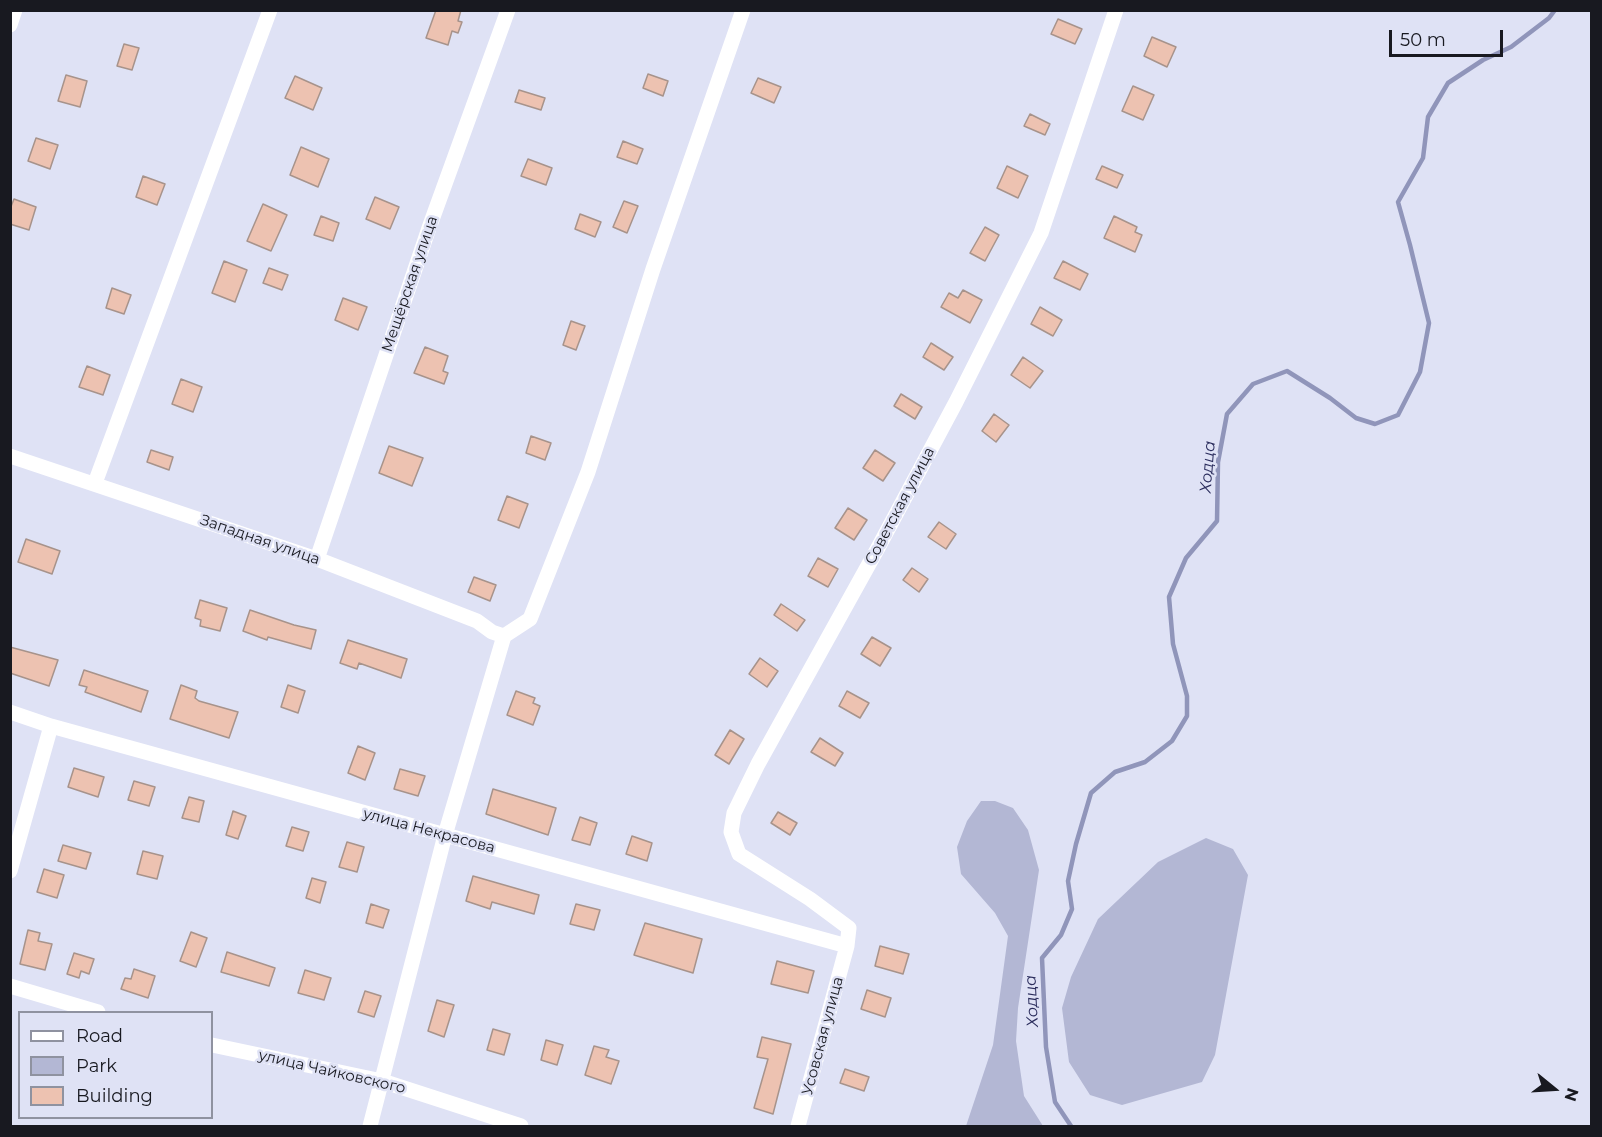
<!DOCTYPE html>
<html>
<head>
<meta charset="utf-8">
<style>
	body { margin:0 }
	#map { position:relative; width:1602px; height:1137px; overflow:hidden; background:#dfe2f5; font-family:Montserrat,sans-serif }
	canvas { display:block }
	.frame { position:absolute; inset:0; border:12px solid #181920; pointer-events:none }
	.legend { position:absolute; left:18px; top:1011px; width:195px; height:108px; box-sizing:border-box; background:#dfe2f5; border:2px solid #8f92a0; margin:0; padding:8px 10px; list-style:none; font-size:18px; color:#181920 }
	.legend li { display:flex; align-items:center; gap:12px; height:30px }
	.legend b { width:30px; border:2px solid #8f92a0 }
	.north { position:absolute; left:1524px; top:1059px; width:60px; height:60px; -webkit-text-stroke:4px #dfe2f5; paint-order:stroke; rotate:108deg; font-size:16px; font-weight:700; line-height:24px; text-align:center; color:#181920 }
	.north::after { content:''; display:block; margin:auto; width:21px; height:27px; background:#181920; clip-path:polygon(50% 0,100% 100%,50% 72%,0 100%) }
	.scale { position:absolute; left:1389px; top:30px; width:114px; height:27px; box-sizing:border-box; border:3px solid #181920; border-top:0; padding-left:8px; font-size:18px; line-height:21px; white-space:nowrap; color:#181920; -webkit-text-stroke:4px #dfe2f5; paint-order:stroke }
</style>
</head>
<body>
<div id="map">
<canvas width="1602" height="1137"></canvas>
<div class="frame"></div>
<ul class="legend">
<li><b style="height:8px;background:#fff"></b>Road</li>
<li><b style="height:16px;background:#b3b7d4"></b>Park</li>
<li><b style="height:16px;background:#edc2b1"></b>Building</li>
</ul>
<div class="north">N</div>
<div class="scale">50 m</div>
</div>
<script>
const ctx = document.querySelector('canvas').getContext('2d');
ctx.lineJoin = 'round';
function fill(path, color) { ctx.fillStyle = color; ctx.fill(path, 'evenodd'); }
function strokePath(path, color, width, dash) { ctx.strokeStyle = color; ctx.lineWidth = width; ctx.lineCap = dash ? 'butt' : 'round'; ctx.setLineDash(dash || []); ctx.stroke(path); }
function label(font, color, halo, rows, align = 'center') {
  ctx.font = font + ' Montserrat,sans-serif'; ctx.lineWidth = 5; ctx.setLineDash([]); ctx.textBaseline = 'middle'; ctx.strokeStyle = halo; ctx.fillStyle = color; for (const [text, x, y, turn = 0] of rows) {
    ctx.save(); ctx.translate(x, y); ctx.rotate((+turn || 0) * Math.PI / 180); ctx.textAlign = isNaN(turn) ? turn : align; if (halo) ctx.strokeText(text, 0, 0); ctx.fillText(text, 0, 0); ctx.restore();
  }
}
fill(new Path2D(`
	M981,801H995L1013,808L1028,830L1039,870L1018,1008L1016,1041L1024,1096L1043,1126H966L993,1045L1008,936L995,913L961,874L957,847L967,821Z
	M1206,838L1233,849L1248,875L1215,1055L1202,1082L1122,1105L1090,1095L1069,1062L1062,1008L1071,977L1098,919L1158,862Z`), '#b3b7d4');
strokePath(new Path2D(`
	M1071,1126L1055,1102L1046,1047L1042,958L1061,935L1072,909L1068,881L1076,844L1091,793L1115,772L1145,762L1172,741L1187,716V696L1173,644L1169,597L1186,558L1217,521L1218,462L1227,414L1253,384L1287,371L1330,398L1356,418L1375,424L1398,415L1420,372L1429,323L1410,245L1398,202L1423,158L1428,117L1448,83L1483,60L1511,47L1549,18L1555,10`), '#9095ba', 4.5);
const building = new Path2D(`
	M436,10H461L458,21L462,22L458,33L452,31L448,45L426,38Z
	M1058,19L1082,29L1075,44L1051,34Z
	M1152,37L1176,47L1167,67L1144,56Z
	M124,44L139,48L132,70L117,66Z
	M648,74L668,81L663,96L643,88Z
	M66,75L87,81L80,107L58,101Z
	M295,76L322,88L313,110L285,98Z
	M758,78L781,87L774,103L751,93Z
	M1133,86L1154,95L1143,120L1122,111Z
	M519,90L545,98L541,110L515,102Z
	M1030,114L1050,124L1045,135L1024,126Z
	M36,138L58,145L50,169L28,161Z
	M623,141L643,149L637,164L617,157Z
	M301,147L329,159L318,187L290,175Z
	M528,159L552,168L546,185L521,176Z
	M1007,166L1028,176L1018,198L997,188Z
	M1102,166L1123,175L1117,188L1096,179Z
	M143,176L165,184L157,205L136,197Z
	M375,197L399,207L390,229L366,219Z
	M14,199L36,207L29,230L10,224V209Z
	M624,201L638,206L627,233L613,227Z
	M263,204L287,215L271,251L247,241Z
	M580,214L601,222L595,237L575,229Z
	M321,216L339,223L333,241L314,235Z
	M1114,216L1137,227L1135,232L1142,235L1135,252L1104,238Z
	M985,227L999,235L985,261L970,253Z
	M224,261L247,270L235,302L212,293Z
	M1063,261L1088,274L1080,290L1054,278Z
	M269,268L288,275L282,290L263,283Z
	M112,288L131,295L124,314L106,308Z
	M963,290L982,300L970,323L941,307L949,293L958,298Z
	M343,298L367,307L358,330L335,320Z
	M1040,307L1062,320L1053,336L1031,324Z
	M571,321L585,326L576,350L563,345Z
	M931,343L953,357L944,370L923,357Z
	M425,347L448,356L443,371L448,373L444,384L414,373Z
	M1023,357L1043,371L1030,388L1011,375Z
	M87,366L110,375L103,395L79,387Z
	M181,379L202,387L193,412L172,404Z
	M901,394L922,407L915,419L894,406Z
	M994,414L1009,425L996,442L982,431Z
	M531,436L551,443L545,460L526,453Z
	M389,446L423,458L412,486L379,473Z
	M151,450L173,457L169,470L147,462Z
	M875,450L895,463L883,481L863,468Z
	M507,496L528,504L519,528L498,520Z
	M848,508L867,520L854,540L835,528Z
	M939,522L956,534L946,549L928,537Z
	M26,539L60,551L52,574L18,562Z
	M818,558L838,569L828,587L808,576Z
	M912,568L928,579L919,592L903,580Z
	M474,577L496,585L490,601L468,592Z
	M200,600L227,608L220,631L200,626L201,620L195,618Z
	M781,604L805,620L797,631L774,615Z
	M250,610L294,625L316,630L311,649L268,637L267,640L243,631Z
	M872,637L891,648L880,666L861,654Z
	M348,640L407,659L401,678L359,663L357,669L340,663Z
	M10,647L58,660L49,686L10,673Z
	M760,658L778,671L767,687L749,674Z
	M84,670L148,691L141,712L85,692L87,687L79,685Z
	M181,685L197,691L195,698L199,701L238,712L229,738L170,719Z
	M288,685L305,691L298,713L281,707Z
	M516,691L535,698L533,703L540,706L533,725L507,715Z
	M847,691L869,703L860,718L839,706Z
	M730,730L744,739L729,764L715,755Z
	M820,738L843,753L835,766L811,752Z
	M358,746L375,753L365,780L348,773Z
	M74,768L104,777L98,797L68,787Z
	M400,769L425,776L418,796L394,789Z
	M134,781L155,787L149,806L128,800Z
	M493,789L556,808L548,835L486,814Z
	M189,797L204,801L199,822L182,818Z
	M233,811L246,816L238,839L226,835Z
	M778,812L797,823L790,835L771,823Z
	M580,817L597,823L590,845L572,840Z
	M292,827L309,832L303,851L286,846Z
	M632,836L652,843L647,861L626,854Z
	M347,842L364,847L357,872L339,867Z
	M63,845L91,853L86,869L58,861Z
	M143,851L163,856L157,879L137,874Z
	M44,869L64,875L57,898L37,892Z
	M473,876L539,895L534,914L492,902L490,909L466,901Z
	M312,878L326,882L320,903L306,898Z
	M371,904L389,910L383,928L366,923Z
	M576,904L600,910L594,930L570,924Z
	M645,923L702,939L693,973L634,955Z
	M28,930L40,933L38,941L52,944L45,970L20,964Z
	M191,932L207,938L196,967L180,961Z
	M880,946L909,954L903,974L875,966Z
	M227,952L275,968L269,986L221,972Z
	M74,953L94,959L89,974L81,971L79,978L67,974Z
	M777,961L814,971L808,993L771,984Z
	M134,969L155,976L148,998L121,989L125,978L131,979Z
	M305,970L331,978L324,1000L298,993Z
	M867,990L891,998L885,1017L861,1009Z
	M365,991L381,996L374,1017L358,1012Z
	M437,1000L454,1005L444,1037L428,1031Z
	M493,1029L510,1034L504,1055L487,1050Z
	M762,1037L791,1044L773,1114L754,1108L768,1059L757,1057Z
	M546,1040L563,1045L557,1065L541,1060Z
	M594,1046L609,1050L606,1057L619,1061L611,1084L585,1075Z
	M845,1069L869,1077L864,1091L840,1083Z`);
fill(building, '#edc2b1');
strokePath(building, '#a7938b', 1.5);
strokePath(new Path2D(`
	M10,25L15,10
	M10,456L317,559L477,621L492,632L504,636
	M95,483L270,10
	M317,559L429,228L508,10
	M10,712L51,726L847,946
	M10,871L51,726
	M10,986L98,1012
	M212,1045L382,1081L521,1126
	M370,1126L445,835L504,636L530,619L588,472L653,269L743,10
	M798,1126L847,946L849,928L810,899L739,854L731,832L734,813L758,764L879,546L956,402L1041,233L1116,10`), '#fff', 15);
label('15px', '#181920', '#dfe2f5', [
	["Мещёрская улица",410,284,-71],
	["Советская улица",900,506,-62],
	["Западная улица",260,540,19],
	["улица Некрасова",429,831,15],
	["Усовская улица",823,1036,-75],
	["улица Чайковского",332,1072,13]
]);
label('italic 16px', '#2a2c5c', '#dfe2f5', [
	["Ходца",1208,467,-85],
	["Ходца",1032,1001,-93]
]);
</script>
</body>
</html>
